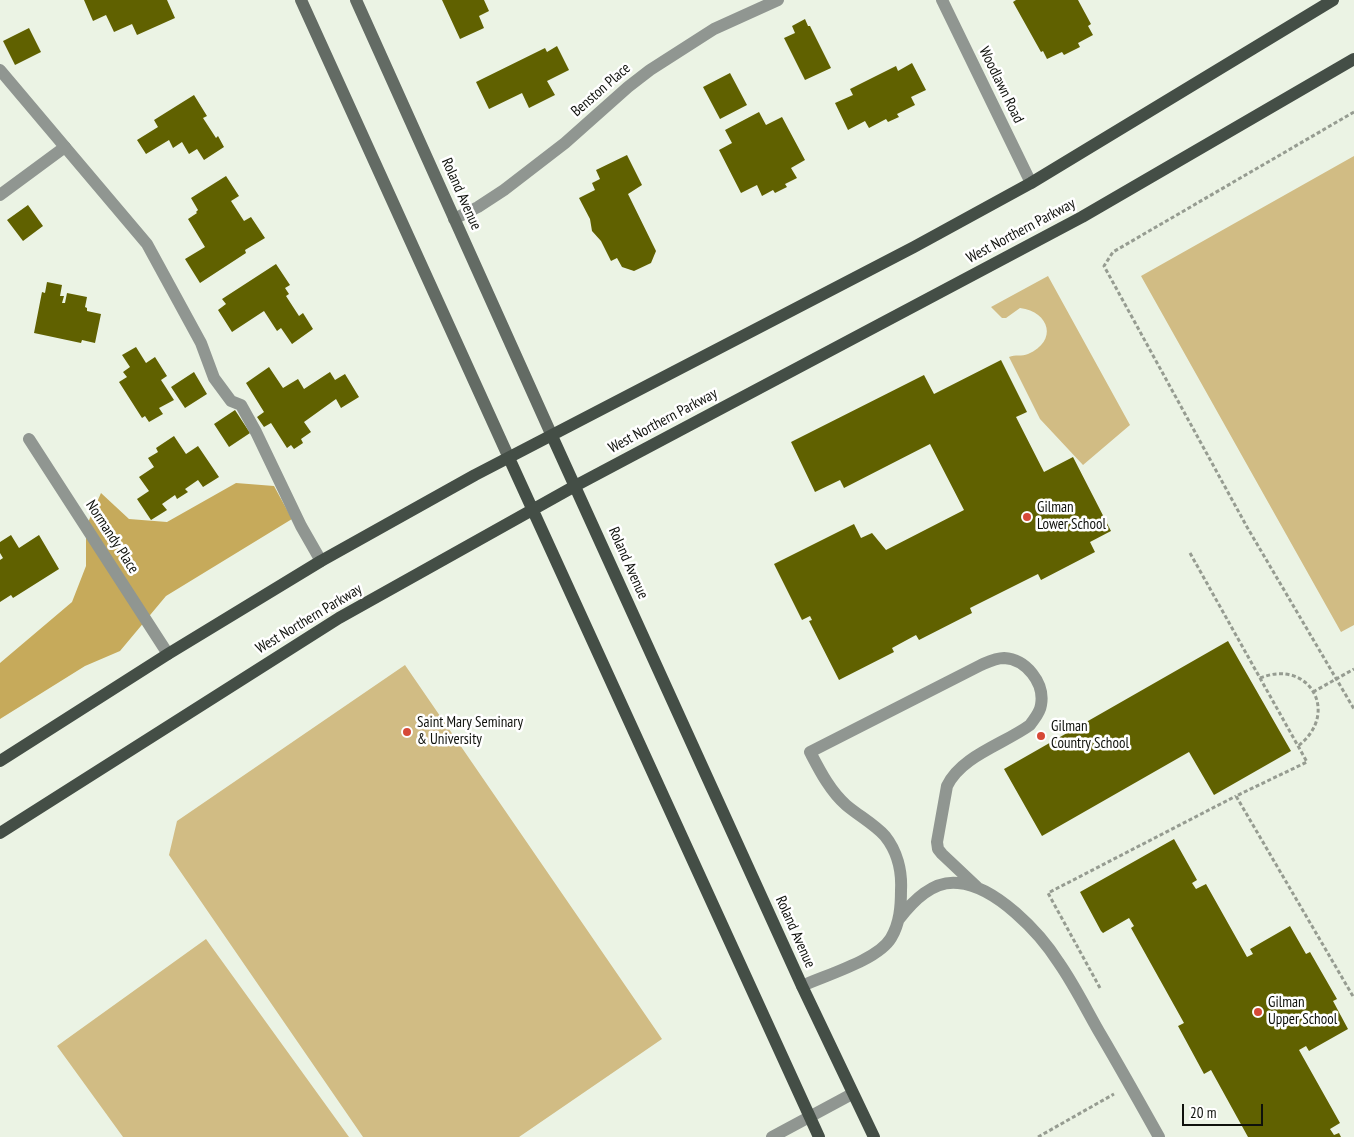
<!DOCTYPE html>
<html>
<head>
<meta charset="utf-8">
<style>
	body { margin:0 }
	#map { position:relative; width:1354px; height:1137px; overflow:hidden; background:#ebf3e4; font-family:"PT Sans Narrow",sans-serif }
	canvas { display:block }
	.scale { position:absolute; left:1182px; top:1104px; width:81px; height:22px; box-sizing:border-box; border:2px solid #0f110c; border-top:0; padding-left:6px; font-size:15px; line-height:18px; white-space:nowrap; color:#0f110c; -webkit-text-stroke:4px #fff; paint-order:stroke }
</style>
</head>
<body>
<div id="map">
<canvas width="1354" height="1137"></canvas>
<div class="scale">20 m</div>
</div>
<script>
const ctx = document.querySelector('canvas').getContext('2d');
ctx.lineJoin = 'round';
function fill(path, color) { ctx.fillStyle = color; ctx.fill(path, 'evenodd'); }
function strokePath(path, color, width, dash) { ctx.strokeStyle = color; ctx.lineWidth = width; ctx.lineCap = dash ? 'butt' : 'round'; ctx.setLineDash(dash || []); ctx.stroke(path); }
function label(font, color, halo, rows, align = 'center') {
  ctx.font = font + ' "PT Sans Narrow",sans-serif'; ctx.lineWidth = 5; ctx.setLineDash([]); ctx.textBaseline = 'middle'; ctx.strokeStyle = halo; ctx.fillStyle = color; for (const [text, x, y, turn = 0] of rows) {
    ctx.save(); ctx.translate(x, y); ctx.rotate((+turn || 0) * Math.PI / 180); ctx.textAlign = isNaN(turn) ? turn : align; if (halo) ctx.strokeText(text, 0, 0); ctx.fillText(text, 0, 0); ctx.restore();
  }
}
fill(new Path2D(`
	M1354,156V625L1341,632L1141,276Z
	M1048,276L1130,425L1083,465L1040,419L1009,357C1015,354 1022,357 1028,354C1058,341 1050,312 1020,308L1006,318H1002L991,307Z
	M405,665L662,1039L519,1137H363L169,855L177,821Z
	M206,939L349,1137H123L57,1046Z`), '#d1bc84');
fill(new Path2D(`
	M236,483L274,486L292,519L166,596L120,651L85,666L0,719V663L72,602L86,566V527L101,493L129,519L167,522Z`), '#c6aa5b');
fill(new Path2D(`
	M84,0H167L175,18L137,35L132,24L114,32L106,15L93,21Z
	M442,0H484L489,11L479,16L484,28L460,39Z
	M1016,0H1078L1091,24L1088,26L1093,35L1078,43L1080,47L1064,55L1062,52L1047,59L1043,51L1041,52L1013,2Z
	M805,19L808,26H810L831,68L805,80L784,38L795,33L792,26Z
	M29,28L41,52L15,65L3,41Z
	M557,46L569,70L547,81L555,95L529,108L522,93L489,109L476,82L545,48L547,52Z
	M912,63L926,90L911,97L915,105L897,114L899,117L888,122L886,119L869,128L865,121L848,130L835,103L853,95L850,89L896,66L898,71Z
	M730,73L747,105L720,119L703,87Z
	M194,95L207,116L203,118L216,138L218,136L224,147L204,160L197,149L189,154L182,142L173,148L169,140L146,154L137,140L158,127L154,120Z
	M759,112L766,125L782,117L805,160L791,168L797,178L785,184L787,187L775,193L773,190L762,196L757,185L741,193L719,150L732,143L725,130Z
	M627,155L642,185L628,194L656,251L651,263L634,271L622,267L617,258L611,261L601,241L592,231L590,219L579,198L595,190L592,183L600,179L596,170Z
	M226,176L239,196L231,201L244,221L251,217L265,238L245,250L246,253L200,283L185,259L205,247L188,219L197,213L196,212L198,210L191,198Z
	M28,205L43,226L23,241L7,220Z
	M276,264L290,285L285,288L289,294L286,296L299,316L303,313L313,329L292,344L281,328L277,331L264,311L232,332L218,310L226,304L222,299Z
	M47,282L62,285L60,296H64L62,303H65L67,293L87,297L85,307L87,308V311L101,314L95,343L82,340L81,343L34,333L42,292L45,293Z
	M136,347L146,363L155,357L167,376L161,380L174,400L159,408L163,414L149,422L145,416L142,418L119,382L127,377L123,372L130,367L122,355Z
	M1001,360L1027,412L1016,417L1044,472L1073,457L1111,531L1090,542L1095,552L1041,580L1038,574L970,608L972,613L919,640L916,635L892,648L894,652L839,680L809,621L812,620L810,616L802,620L774,564L854,524L861,538L872,533L886,550L964,510L930,444L844,488L840,480L815,492L791,442L924,375L934,394Z
	M269,367L283,388L298,379L304,389L330,372L335,380L345,374L359,397L341,408L336,399L304,422L311,432L301,439L303,443L294,449L291,445L287,448L271,423L264,427L257,417L264,412L246,383Z
	M194,372L207,394L185,408L171,387Z
	M235,410L250,433L229,447L214,424Z
	M174,436L186,454L198,446L219,477L203,487L198,480L185,489L188,492L177,499L175,495L162,504L167,510L151,520L137,499L149,491L139,477L154,467L148,458L158,452L156,448Z
	M11,535L19,548L39,535L59,569L13,598L11,595L0,602V560L3,558L0,553V542Z
	M1228,641L1291,751L1214,795L1189,752L1042,836L1004,769Z
	M1174,839L1197,880L1192,883L1196,889L1206,884L1247,957L1253,954L1250,949L1290,926L1306,954L1310,952L1337,999L1333,1001L1348,1029L1309,1051L1306,1046L1299,1050L1340,1123L1330,1129L1334,1135L1339,1133L1341,1137H1248L1211,1070L1204,1074L1178,1026L1184,1023L1131,928L1134,926L1129,918L1103,933L1101,931L1080,892Z`), '#606100');
strokePath(new Path2D(`
	M1354,112L1113,252L1104,266L1247,527L1354,709
	M1190,553L1307,762L1236,796L1354,998
	M1260,678C1309,658 1341,713 1298,746
	M1313,692L1354,669
	M1100,988L1048,893L1236,796
	M1038,1137L1114,1094`), '#969c91', 3, [4, 2.5]);
strokePath(new Path2D(`
	M65,147L147,244L201,343L214,378L231,401L241,405L256,432L301,526L321,561
	M899,919C913,901 933,880 958,883C996,886 1040,933 1059,963C1075,986 1087,1011 1101,1035C1121,1069 1140,1103 1159,1137
	M802,986C826,975 878,960 891,938C900,923 901,906 901,890C902,871 897,851 885,836C874,824 859,816 846,805C830,791 820,771 810,752L981,665C988,662 996,658 1004,658C1026,659 1045,683 1041,705C1040,713 1034,719 1030,725C1004,744 961,756 947,786L937,842L938,849L942,854L977,887
	M772,1137L852,1094`), '#909691', 12);
strokePath(new Path2D(`
	M942,0L1031,183
	M0,70L65,147L0,195
	M454,219L478,207L504,190L565,143L628,87L650,70L714,29L778,0
	M29,439L168,654`), '#909691', 12);
strokePath(new Path2D(`
	M301,0L509,458
	M356,0L552,436`), '#636b64', 12);
strokePath(new Path2D(`
	M552,436L802,986L874,1137
	M509,458L819,1137
	M0,761L168,654L321,561L475,475L914,247L1031,183L1333,0
	M0,833L339,618L575,486L1082,217L1354,59`), '#444e46', 12);
for (const [x, y, r, color] of [
	[1027,517,5,"#d64937"],
	[407,732,5,"#d64937"],
	[1041,736,5,"#d64937"],
	[1258,1012,5,"#d64937"]
]) { const dot = new Path2D(); dot.arc(x, y, r, 0, 2 * Math.PI); ctx.fillStyle = color; ctx.fill(dot); strokePath(dot, '#fff', 2); }
label('15px', '#0f110c', '#fff', [
	["Woodlawn Road",1001,85,64],
	["Benston Place",601,90,-41],
	["Roland Avenue",461,194,66],
	["West Northern Parkway",1021,231,-28],
	["West Northern Parkway",663,421,-28],
	["Normandy Place",112,537,57],
	["Roland Avenue",628,563,66],
	["West Northern Parkway",309,619,-31],
	["Roland Avenue",795,932,66]
]);
label('15px', '#0f110c', '#fff', [
	["Gilman",1037,508],
	["Lower School",1037,525],
	["Saint Mary Seminary",417,723],
	["& University",417,740],
	["Gilman",1051,727],
	["Country School",1051,744],
	["Gilman",1268,1003],
	["Upper School",1268,1020]
], 'left');
</script>
</body>
</html>
